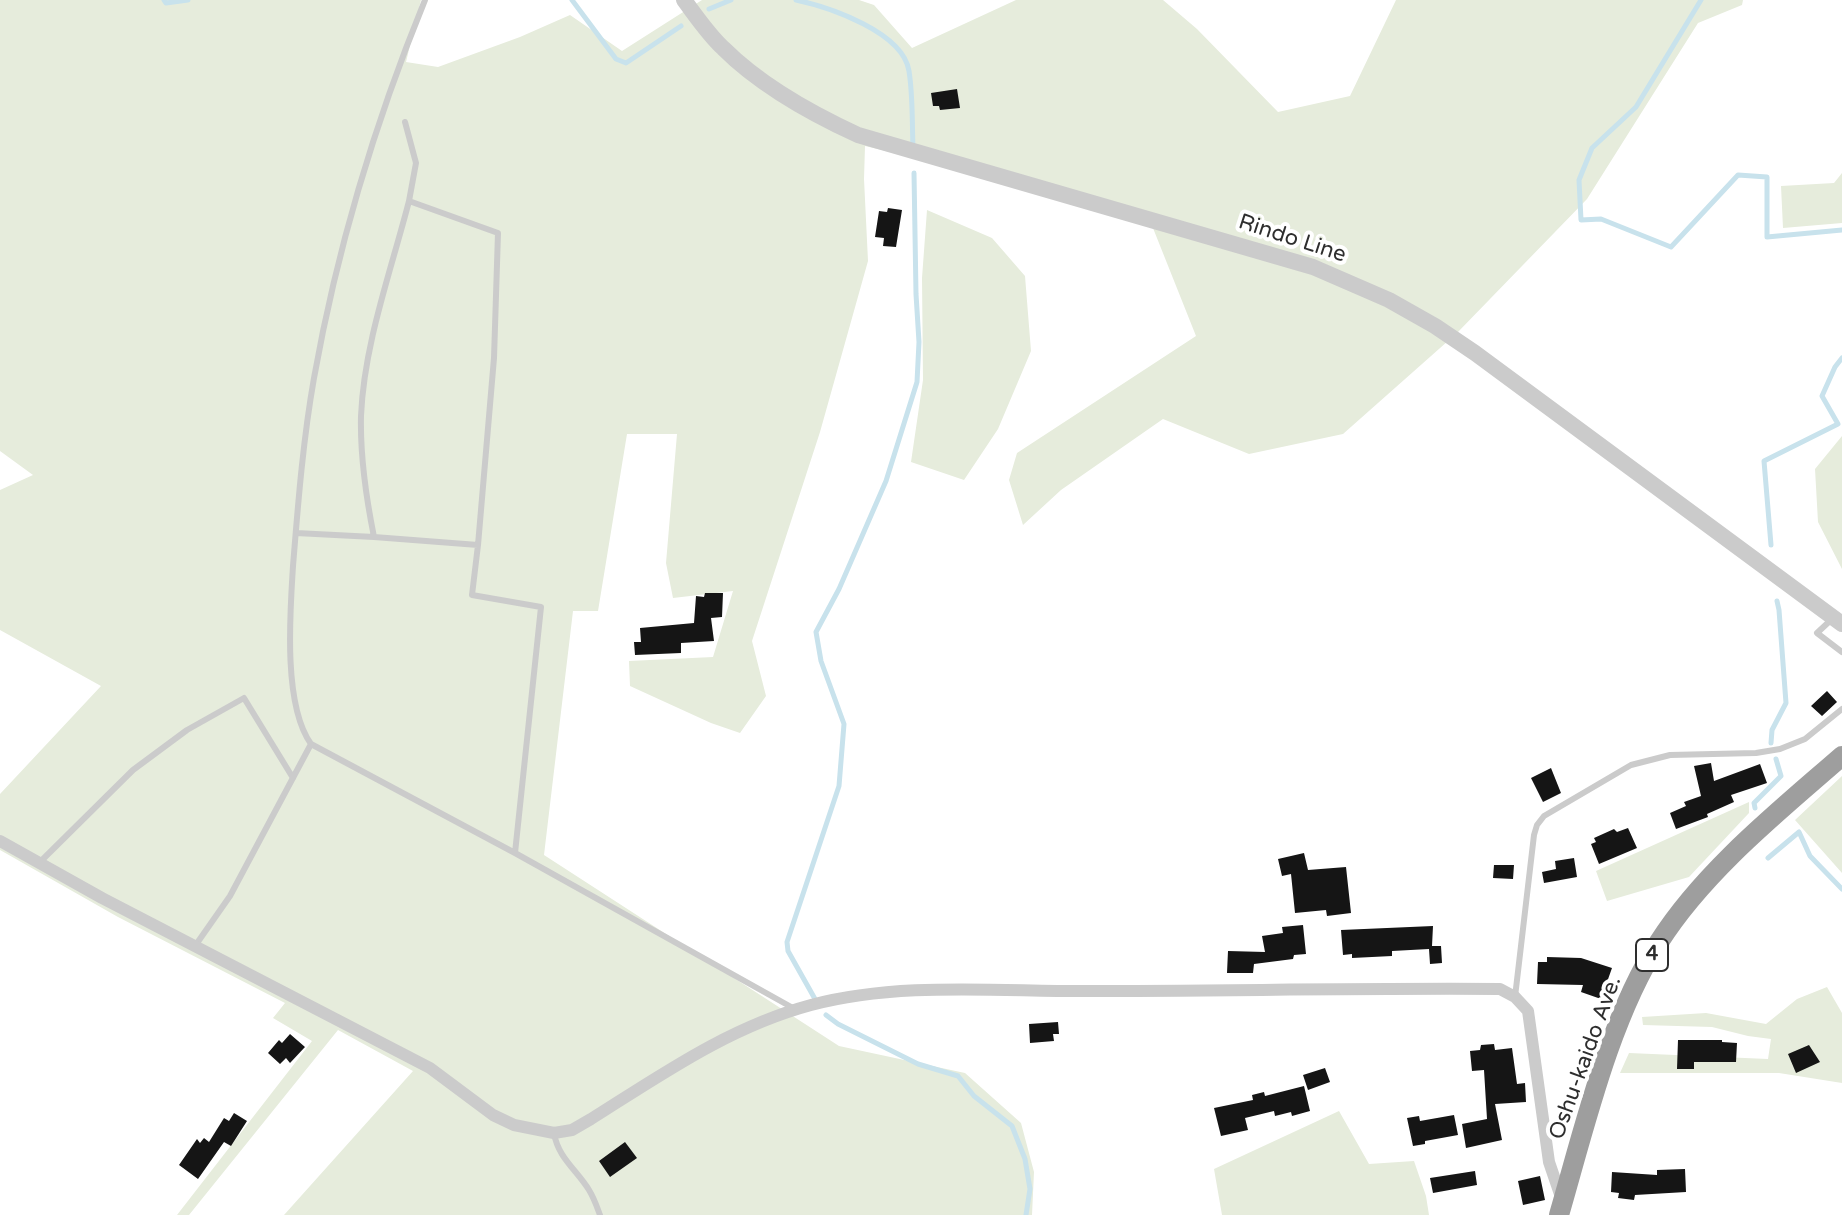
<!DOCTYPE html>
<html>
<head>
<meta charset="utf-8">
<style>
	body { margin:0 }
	canvas { display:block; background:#fff }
</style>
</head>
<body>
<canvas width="1842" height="1215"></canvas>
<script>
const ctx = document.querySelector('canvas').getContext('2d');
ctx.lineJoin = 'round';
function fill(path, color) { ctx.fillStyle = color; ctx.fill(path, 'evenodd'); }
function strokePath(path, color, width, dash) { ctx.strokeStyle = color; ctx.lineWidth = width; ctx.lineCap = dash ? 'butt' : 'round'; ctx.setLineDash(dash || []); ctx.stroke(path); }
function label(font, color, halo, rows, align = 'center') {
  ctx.font = font + ' "Varela Round",sans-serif'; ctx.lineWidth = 8; ctx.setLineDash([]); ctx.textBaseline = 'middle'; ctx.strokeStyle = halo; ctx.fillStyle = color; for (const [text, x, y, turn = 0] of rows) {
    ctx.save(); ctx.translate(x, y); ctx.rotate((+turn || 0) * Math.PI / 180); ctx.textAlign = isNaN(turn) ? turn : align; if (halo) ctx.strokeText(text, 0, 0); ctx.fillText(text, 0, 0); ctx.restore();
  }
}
fill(new Path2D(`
	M0,0H421L406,62L438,67L520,37L570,15L622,51L702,0H859L874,5L912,48L1016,0H1163L1197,29L1278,112L1350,96L1396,0H1743L1742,5L1698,23L1587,199L1457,333L1343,434L1249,454L1163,419L1061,490L1023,525L1009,480L1017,453L1196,336L1147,213L865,146L864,179L868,261L820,432L752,641L766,696L740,733L711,723L630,686L629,661L713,657L733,591L673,598L666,563L677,434H627L598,611H573L544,855L839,1046L965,1073L1021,1123L1034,1172L1032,1215H284L413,1071L338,1030L189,1215H177L312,1041L273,1018L285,1003L118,917L0,850V794L101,686L0,630V490L33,475L0,451Z
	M1842,173V223L1783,228L1781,186L1834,183Z
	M927,210L992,238L1025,276L1031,351L998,429L964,480L911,462L923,380L922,278Z
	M1842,436V569L1818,522L1815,469Z
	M1842,776V873L1795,820Z
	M1749,802V813L1689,877L1607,901L1596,871Z
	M1827,987L1842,1013V1083L1779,1073H1620L1629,1053L1768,1059L1771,1039L1748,1036L1712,1027L1643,1025L1642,1017L1706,1013L1766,1024L1797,999Z
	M1339,1111L1369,1164L1414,1161L1426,1196L1429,1215H1222L1214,1169Z`), '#e6ecdc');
strokePath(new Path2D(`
	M164,0L166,3L188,0
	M572,0L616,59L626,63L681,26
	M796,0C829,7 903,32 909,71C913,96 912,123 913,148
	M1701,0L1636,107L1592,148L1579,180L1581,220L1601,219L1671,247L1738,175L1767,177V237L1842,230
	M709,9L731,0
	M1771,545L1764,461L1838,424L1822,396L1835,367L1842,358
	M1771,743L1772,730L1786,703L1779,610L1777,601
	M1755,808L1754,803L1781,776L1776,759
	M1768,858L1799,832L1810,856L1842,889
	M815,999L788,951L787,942L839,786L844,724L821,661L816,632L839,589L886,481L917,382L919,342L916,294L914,173
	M826,1015L838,1024L918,1064L958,1076L974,1096L1012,1126L1025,1159L1030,1189L1026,1215`), '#c8e2ec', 5);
fill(new Path2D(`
	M957,89L960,108L940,110L939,106H933L931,93Z
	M888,208L902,210L896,247L883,246L884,238L875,237L879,211L887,212Z
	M705,593H723L722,617L711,618L714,641L681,643V653L635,655L634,642H641L640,628L694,623L696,596L704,597Z
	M1827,691L1837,702L1822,716L1811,706Z
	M1711,763L1714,781L1760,764L1767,783L1731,795L1734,802L1707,814L1708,817L1676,829L1670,813L1686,806L1684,802L1701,796L1694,766Z
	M1551,768L1561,793L1543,802L1531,778Z
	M1628,828L1637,848L1599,864L1591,844L1596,842L1594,838L1614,829L1617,832Z
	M1304,853L1308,870L1346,867L1351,913L1327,916L1326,910L1295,913L1291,874L1282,876L1278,859Z
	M1574,858L1577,877L1544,883L1542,872L1556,869L1555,861Z
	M1494,865H1514L1513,879L1493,878Z
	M1303,925L1306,954L1294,955L1293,959L1254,964L1253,973H1227L1228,951L1265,952L1262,936L1283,933L1282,927Z
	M1433,926L1432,946H1441L1442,963L1430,964L1429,949L1392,951V956L1352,958V954L1343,955L1341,930Z
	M1547,957L1581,958L1612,968L1601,999L1581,992L1583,985L1537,984L1538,962H1547Z
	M1058,1022L1059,1034H1053L1054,1041L1030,1043L1029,1024Z
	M290,1034L305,1047L290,1063L286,1058L280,1064L268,1053L279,1040L282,1043Z
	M1678,1040H1722V1042L1737,1043L1736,1062H1694V1069H1677Z
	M1494,1044L1495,1050L1512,1048L1517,1084L1525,1083L1526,1102L1495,1104L1502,1140L1466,1148L1462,1124L1487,1119L1484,1070L1472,1071L1470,1051L1480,1050L1481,1045Z
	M1809,1045L1820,1062L1796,1073L1788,1054Z
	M1325,1068L1330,1082L1308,1090L1303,1075Z
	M1304,1086L1310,1111L1292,1116L1291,1112L1275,1116L1274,1111L1245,1118L1248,1130L1221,1136L1214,1108L1253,1100L1252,1095L1264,1092L1265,1096Z
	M234,1113L247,1121L231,1146L224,1142L198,1179L179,1165L197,1139L200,1143L204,1138L209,1142L224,1118L229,1121Z
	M1454,1115L1458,1135L1425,1141V1144L1413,1146L1407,1118L1419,1116L1420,1121Z
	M625,1142L637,1158L610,1177L599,1161Z
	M1685,1169L1686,1192L1635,1195L1634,1200L1618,1198L1619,1193L1611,1192L1612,1172L1657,1175V1170Z
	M1475,1171L1477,1185L1433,1193L1430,1178Z
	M1540,1176L1545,1200L1523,1205L1518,1181Z`), '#151515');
strokePath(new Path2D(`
	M405,122L416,163L409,201
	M409,201L498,233L494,358L478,545L374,537C366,497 360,457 361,416C364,344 391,271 409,201Z
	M296,533L374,537
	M478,545L472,595L541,607L515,853
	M1832,619L1817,633L1842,652
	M311,744L515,853L793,1008
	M38,864L133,770L187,730L244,698L293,778
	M195,946L230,896L311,744C283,705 290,613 293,566C298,504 303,440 314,378C337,249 375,122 425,0
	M1515,997L1534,835L1537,825L1544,816L1631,765L1670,755L1756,753L1780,749L1805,739L1842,709
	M554,1133C558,1158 577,1170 589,1190C594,1198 597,1207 600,1215`), '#cbcbcb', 6);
strokePath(new Path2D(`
	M0,841L102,898L430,1068L493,1115L514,1125L554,1133L572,1130L591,1119C661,1075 729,1027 811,1005C897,982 993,991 1082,991C1222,991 1361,988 1500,989L1515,997L1528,1011L1549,1162L1562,1200`), '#cbcbcb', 12);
strokePath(new Path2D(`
	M684,0C696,16 708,34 723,48C761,86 810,113 858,135L1313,267L1389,300L1435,326L1475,353L1842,624`), '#cbcbcb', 16);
strokePath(new Path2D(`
	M1559,1215C1584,1129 1610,1017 1659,942C1704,871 1779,811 1842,756`), '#9e9e9e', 20);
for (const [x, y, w] of [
	[1652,955,32]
]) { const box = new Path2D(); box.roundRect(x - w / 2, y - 16, w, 32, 6); ctx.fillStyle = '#fff'; ctx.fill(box); strokePath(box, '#2e2e2e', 2); }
label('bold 20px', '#2e2e2e', null, [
	["4",1652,955]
]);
label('22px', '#2e2e2e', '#fff', [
	["Rindo Line",1292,239,18],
	["Oshu-kaido Ave.",1586,1058,-70]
]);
</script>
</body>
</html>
